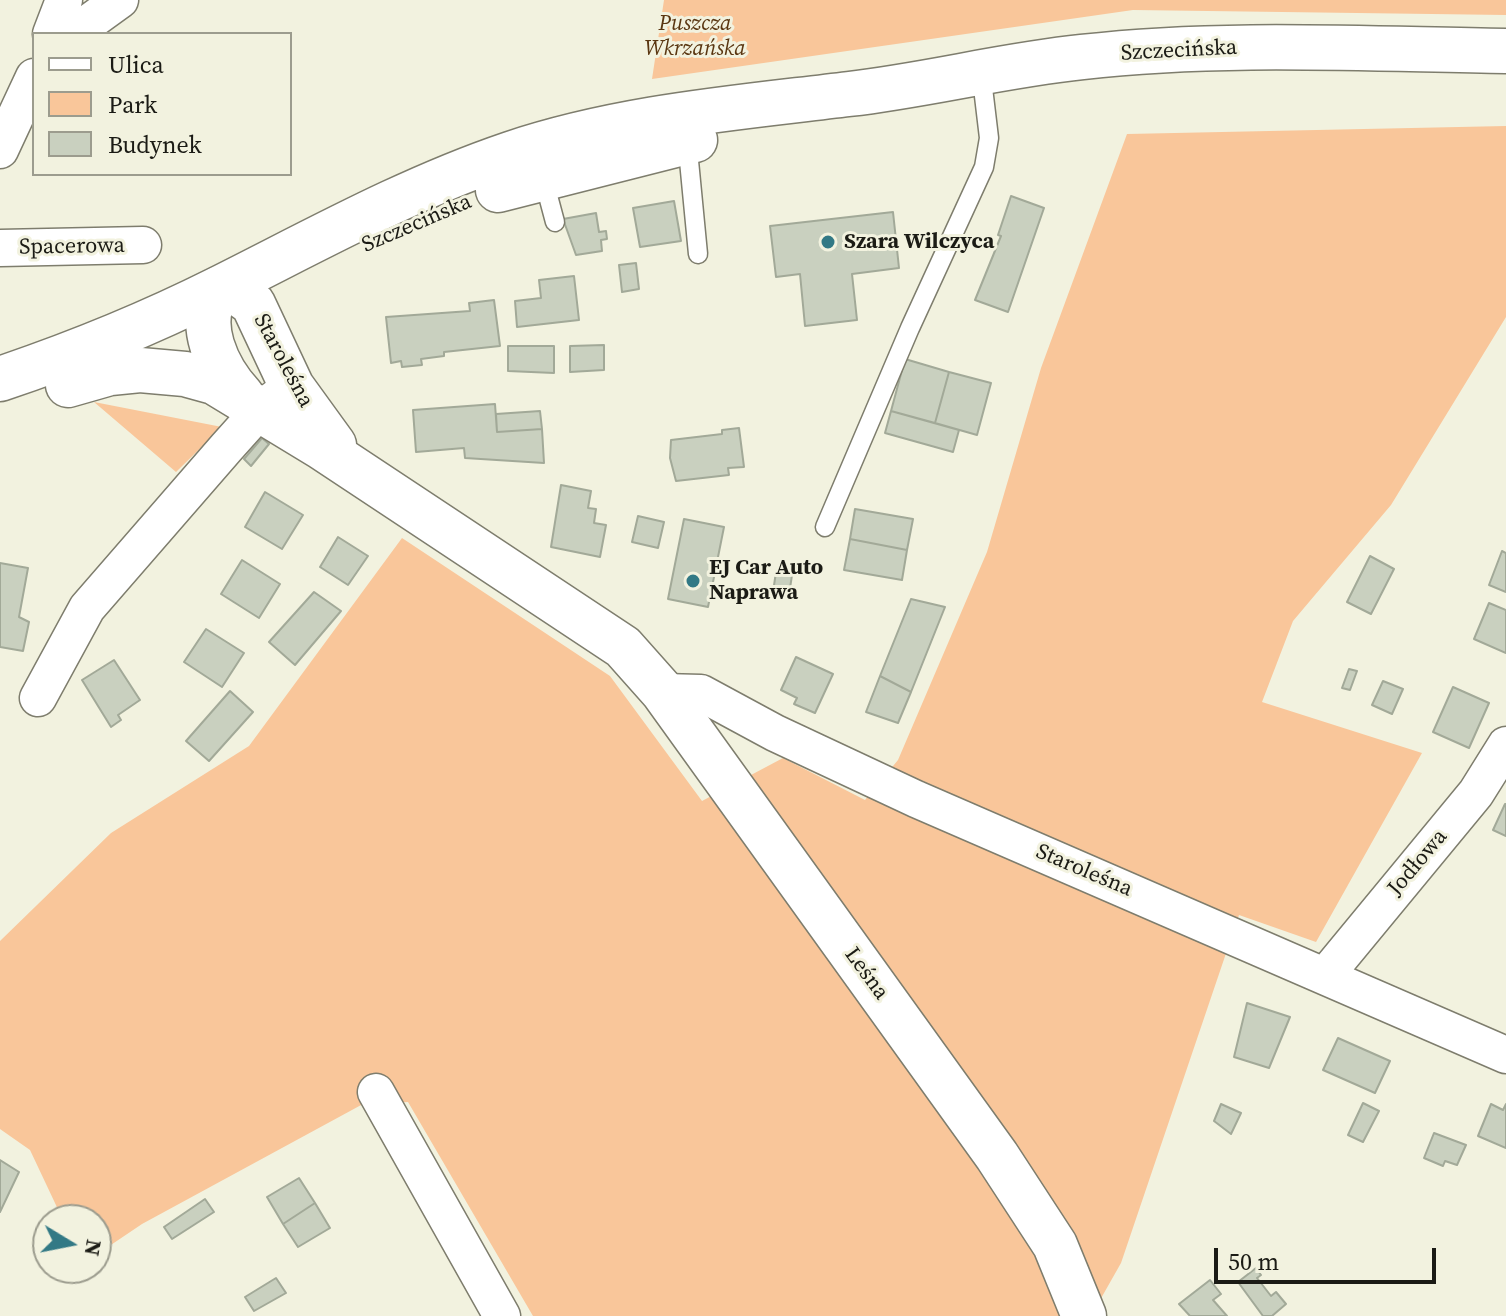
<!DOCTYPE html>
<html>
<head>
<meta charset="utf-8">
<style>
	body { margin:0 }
	#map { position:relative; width:1506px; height:1316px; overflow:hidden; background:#f2f2df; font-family:"Source Serif 4",serif }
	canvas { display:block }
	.legend { position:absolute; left:32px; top:32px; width:260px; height:144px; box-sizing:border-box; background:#f2f2df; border:2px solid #9c9c8e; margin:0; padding:10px 14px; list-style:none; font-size:24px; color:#1b1b15 }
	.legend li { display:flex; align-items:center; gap:16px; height:40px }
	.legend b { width:40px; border:2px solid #9c9c8e }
	.north { position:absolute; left:32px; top:1204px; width:80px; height:80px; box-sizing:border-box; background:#f2f2df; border:2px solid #9c9c8e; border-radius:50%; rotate:100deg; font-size:22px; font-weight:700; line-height:32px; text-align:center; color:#1b1b15 }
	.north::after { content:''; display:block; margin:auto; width:28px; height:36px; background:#327985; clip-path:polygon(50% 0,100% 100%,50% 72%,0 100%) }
	.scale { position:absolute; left:1214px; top:1248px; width:222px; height:36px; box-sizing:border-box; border:4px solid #1b1b15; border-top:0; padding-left:10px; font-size:24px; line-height:28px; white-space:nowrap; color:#1b1b15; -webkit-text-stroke:6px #f2f2df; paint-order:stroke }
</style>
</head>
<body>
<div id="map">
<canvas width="1506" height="1316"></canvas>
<ul class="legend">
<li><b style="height:10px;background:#fff"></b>Ulica</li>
<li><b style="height:22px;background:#f9c69a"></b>Park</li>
<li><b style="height:22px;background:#c9d0bf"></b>Budynek</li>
</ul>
<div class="north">N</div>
<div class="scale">50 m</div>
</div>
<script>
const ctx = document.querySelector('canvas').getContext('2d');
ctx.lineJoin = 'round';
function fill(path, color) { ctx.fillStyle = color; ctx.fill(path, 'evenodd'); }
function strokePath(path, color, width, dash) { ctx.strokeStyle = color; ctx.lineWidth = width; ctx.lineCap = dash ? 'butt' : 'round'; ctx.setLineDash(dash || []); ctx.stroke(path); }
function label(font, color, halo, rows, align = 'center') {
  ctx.font = font + ' "Source Serif 4",serif'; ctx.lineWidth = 6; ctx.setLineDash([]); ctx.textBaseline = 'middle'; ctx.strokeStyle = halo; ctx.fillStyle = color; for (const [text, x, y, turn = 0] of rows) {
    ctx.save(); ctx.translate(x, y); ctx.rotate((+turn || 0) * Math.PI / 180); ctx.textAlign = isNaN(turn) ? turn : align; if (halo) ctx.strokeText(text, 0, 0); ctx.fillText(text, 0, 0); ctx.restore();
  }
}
fill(new Path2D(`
	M664,0H1506V15L1133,10L652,79Z
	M1506,126V317L1391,505L1293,621L1262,702L1422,753L1316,942L1239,915L1121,1263L1091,1316H533L408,1102L363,1104L142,1224L96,1255V1220H63L30,1150L0,1129V941L111,833L249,746L402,538L610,676L702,801L783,758L865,800L898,760L987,552L1041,368L1127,134Z
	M94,402L222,427L176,472Z`), '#f9c69a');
const building = new Path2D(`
	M1011,196L1044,208L1008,312L975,300L1001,236L998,235Z
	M674,201L681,241L640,247L633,208Z
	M893,212L899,268L852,274L857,320L805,326L800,274L776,277L770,226Z
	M596,213L599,232L606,231L607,239L601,240L602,251L576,255L563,219Z
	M636,263L639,289L622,292L619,265Z
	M574,276L579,320L517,327L515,301L541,298L539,280Z
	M494,300L500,346L444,352V356L421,359L422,365L402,367L401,361L391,363L386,317L470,311L469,303Z
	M604,345V370L570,372V346Z
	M508,346H554V373L508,371Z
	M905,359L949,372L935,423L891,411Z
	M949,372L991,383L977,435L935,423Z
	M495,404L497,432L542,429L544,463L465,458L464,448L416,452L413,410Z
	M540,411L542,429L497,432L496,414Z
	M891,411L959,430L953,452L885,433Z
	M739,428L744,467L728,468L729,475L676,481L670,458L671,440L722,434V430Z
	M262,438L269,444L251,466L244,459Z
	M561,485L591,491L588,508L596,509L594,523L606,525L600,557L551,547Z
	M265,492L303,515L282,549L245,527Z
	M855,509L913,519L907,550L850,539Z
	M638,516L664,522L658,548L632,542Z
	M684,519L724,527L708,607L668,599Z
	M338,537L368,556L348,585L320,567Z
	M850,539L907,550L902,580L844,570Z
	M1502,551L1506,553V592L1489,585Z
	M1370,556L1394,569L1371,614L1347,602Z
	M242,560L280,584L259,618L221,594Z
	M0,563L28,568L19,617L29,622L23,651L0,647Z
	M776,572L792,575L789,595L773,592Z
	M314,592L341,611L295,665L269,642Z
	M911,599L945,607L911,692L880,676Z
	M1489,603L1506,610V653L1474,639Z
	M206,629L244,653L222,687L184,662Z
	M796,657L833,674L815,713L794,704L797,698L781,690Z
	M114,660L140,700L118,715L121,720L111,727L82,680Z
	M1349,669L1357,671L1350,690L1342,688Z
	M880,676L911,692L898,723L866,712Z
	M1383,681L1403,689L1392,714L1372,705Z
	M1453,687L1489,703L1469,748L1433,732Z
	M230,691L253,712L209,761L186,741Z
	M1505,804H1506V836L1493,830Z
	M1247,1003L1290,1017L1269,1068L1234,1057Z
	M1338,1038L1390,1061L1375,1093L1323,1070Z
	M1363,1103L1379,1111L1363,1142L1348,1135Z
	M1221,1104L1241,1113L1231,1134L1214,1121Z
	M1491,1104L1503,1110L1506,1104V1148L1478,1136Z
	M1434,1133L1466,1145L1457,1165L1445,1161L1443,1166L1424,1158Z
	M0,1160L19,1172L0,1212Z
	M299,1178L315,1203L283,1224L267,1197Z
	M205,1199L214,1212L172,1239L164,1227Z
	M315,1203L330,1228L298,1247L283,1224Z
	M1256,1268L1261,1275L1257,1278L1271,1296L1276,1292L1286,1304L1272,1316H1263L1238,1282Z
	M276,1278L286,1293L254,1311L245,1297Z
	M1210,1280L1221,1294L1213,1300L1227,1316H1190L1179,1304Z`);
fill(building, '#c9d0bf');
strokePath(building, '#a2a998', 2);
const service = new Path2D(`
	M687,140L698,254
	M543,177L555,222
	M825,527L910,328L984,167L989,138L981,71`);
const minor = new Path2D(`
	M51,34L64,0
	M73,34L120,0
	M0,150L34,77
	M0,248L143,245
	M663,692L701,693L775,733L916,799L1506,1055
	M38,698L87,608L226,448L261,409L281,394
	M1325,976L1476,793L1506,745
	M376,1092L502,1316`);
const tertiary = new Path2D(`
	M68,385L110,373L140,370L185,374L214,382L321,447L623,647L663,692L997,1156L1055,1245L1084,1316
	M242,396C218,370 194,323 219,289L235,291L253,304L292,387L334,445`);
const secondary = new Path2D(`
	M498,190L695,140
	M0,379C74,354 148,324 218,289C314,241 407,189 510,154C620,117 735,108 849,94C927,85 1004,65 1082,57C1222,41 1365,49 1506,51`);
strokePath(service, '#7e7d6d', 21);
strokePath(minor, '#7e7d6d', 39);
strokePath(tertiary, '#7e7d6d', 47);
strokePath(secondary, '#7e7d6d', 47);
strokePath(service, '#fff', 18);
strokePath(minor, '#fff', 36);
strokePath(tertiary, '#fff', 44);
strokePath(secondary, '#fff', 44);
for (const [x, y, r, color] of [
	[828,242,8,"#327985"],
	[693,581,8,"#327985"]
]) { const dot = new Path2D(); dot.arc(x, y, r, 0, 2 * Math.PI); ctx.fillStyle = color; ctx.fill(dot); strokePath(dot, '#f2f2df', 3); }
label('italic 22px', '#5a3611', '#f2f2df', [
	["Puszcza",695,24],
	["Wkrzańska",695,49]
]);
label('22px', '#1b1b15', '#f2f2df', [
	["Szczecińska",1179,51,-3],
	["Szczecińska",417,224,-23],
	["Spacerowa",72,247,-1],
	["Staroleśna",283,361,62],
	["Jodłowa",1418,863,-50],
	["Staroleśna",1084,871,23],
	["Leśna",866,974,54]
]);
label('bold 22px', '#1b1b15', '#f2f2df', [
	["Szara Wilczyca",844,242],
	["EJ Car Auto",709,568],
	["Naprawa",709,593]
], 'left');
</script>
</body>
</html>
